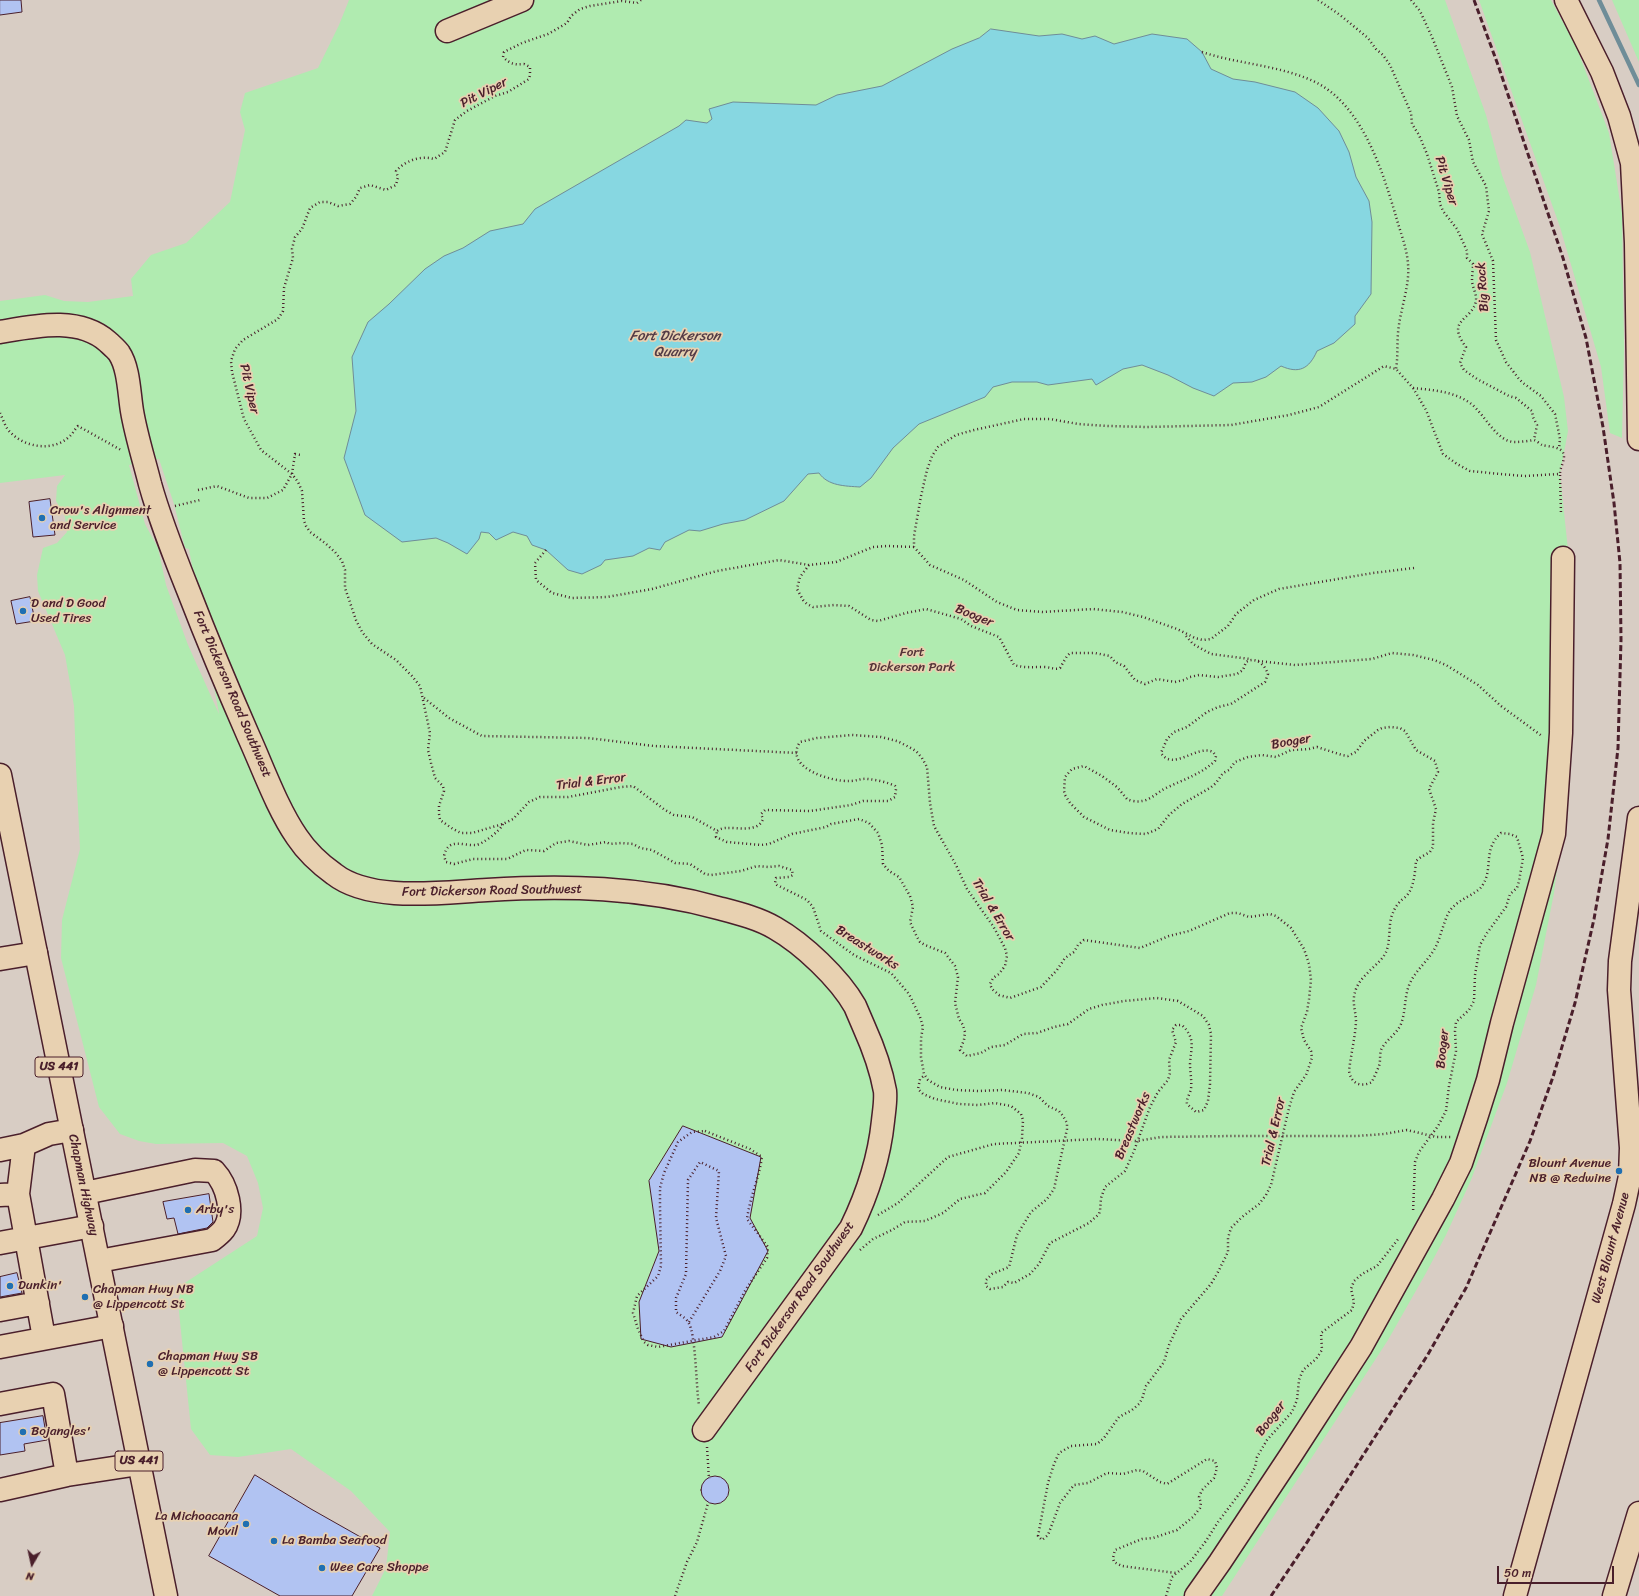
<!DOCTYPE html>
<html>
<head>
<meta charset="utf-8">
<style>
	body { margin:0 }
	#map { position:relative; width:1639px; height:1596px; overflow:hidden; background:#d8cdc4; font-family:Sriracha,sans-serif }
	canvas { display:block }
	.north { position:absolute; left:12px; top:1544px; width:40px; height:40px; -webkit-text-stroke:3px #e8d1b1; paint-order:stroke; rotate:189deg; font-size:11px; font-weight:700; line-height:16px; text-align:center; color:#4a1f2b }
	.north::after { content:''; display:block; margin:auto; width:14px; height:18px; background:#4a1f2b; clip-path:polygon(50% 0,100% 100%,50% 72%,0 100%) }
	.scale { position:absolute; left:1497px; top:1566px; width:117px; height:18px; box-sizing:border-box; border:2px solid #4a1f2b; border-top:0; padding-left:5px; font-size:12px; line-height:14px; white-space:nowrap; color:#4a1f2b; -webkit-text-stroke:3px #e8d1b1; paint-order:stroke }
</style>
</head>
<body>
<div id="map">
<canvas width="1639" height="1596"></canvas>
<div class="north">N</div>
<div class="scale">50 m</div>
</div>
<script>
const ctx = document.querySelector('canvas').getContext('2d');
ctx.lineJoin = 'round';
function fill(path, color) { ctx.fillStyle = color; ctx.fill(path, 'evenodd'); }
function strokePath(path, color, width, dash) { ctx.strokeStyle = color; ctx.lineWidth = width; ctx.lineCap = dash ? 'butt' : 'round'; ctx.setLineDash(dash || []); ctx.stroke(path); }
function label(font, color, halo, rows, align = 'center') {
  ctx.font = font + ' Sriracha,sans-serif'; ctx.lineWidth = 3.5; ctx.setLineDash([]); ctx.textBaseline = 'middle'; ctx.strokeStyle = halo; ctx.fillStyle = color; for (const [text, x, y, turn = 0] of rows) {
    ctx.save(); ctx.translate(x, y); ctx.rotate((+turn || 0) * Math.PI / 180); ctx.textAlign = isNaN(turn) ? turn : align; if (halo) ctx.strokeText(text, 0, 0); ctx.fillText(text, 0, 0); ctx.restore();
  }
}
fill(new Path2D(`
	M349,0H1445L1486,115L1502,175L1530,252L1564,397L1568,431L1560,474L1568,550L1562,830L1554,893L1536,985L1507,1083L1471,1180L1446,1235L1426,1273L1388,1340L1222,1596H372L386,1568L390,1532L351,1491L291,1449L238,1457L210,1455L191,1429L178,1302L183,1284L257,1236L263,1208L258,1183L247,1156L223,1143L156,1144L139,1141L120,1134L99,1107L61,958L62,920L80,849L76,767L74,706L65,655L38,591L37,575L43,548L57,543L67,532L65,517L56,501L57,486L65,475L0,483V301L45,295L64,301L88,302L133,296L131,279L151,255L186,243L230,202L245,130L240,112L245,93L318,68L339,25ZM159,459L174,504L185,548L189,549L219,714L188,645L166,585L158,548L145,524L129,465Z
	M1479,0H1551L1576,46L1609,133L1622,214L1624,348L1622,438L1610,433L1601,367L1560,227Z
	M1612,0H1639V62Z`), '#b0ebb0');
const water = new Path2D(`
	M991,29L1039,36L1062,34L1082,39L1095,36L1114,44L1152,34L1187,39L1202,52L1211,69L1233,79L1255,82L1295,92L1318,108L1339,131L1349,152L1356,177L1369,201L1372,222L1371,294L1355,316V324L1334,343L1317,351C1309,369 1299,374 1281,366L1266,377L1252,382L1233,383L1214,396L1193,388L1168,375L1142,365L1123,369L1096,385L1092,379L1048,385L1037,382H1012L993,387L985,397L919,424L893,448L871,478L860,487C845,486 828,486 819,473L808,474L784,501L745,520L723,524L700,531L689,530L665,542L660,550L649,548L633,556L605,560L601,565L582,574L568,570L546,550L532,545L527,536L513,532L496,540L489,533L481,532L479,539L467,554L448,543L436,538L402,542L365,515L344,458L356,411L352,357L368,322L389,304L425,269L444,256L463,248L490,231L523,224L535,209L679,126L686,120L707,123L712,119L709,109L733,102L816,105L837,95L882,86L952,49L979,38Z`);
fill(water, '#87d7e1');
strokePath(water, '#6f8d98', 1);
strokePath(new Path2D(`
	M1599,0L1639,85`), '#6f8d98', 4.5);
const building = new Path2D(`
	M0,0H21L22,12L0,15Z
	M50,499L55,535L33,537L29,502Z
	M30,597L35,621L16,624L11,601Z
	M683,1126L761,1157L750,1218L768,1251L722,1337L671,1347L641,1339L639,1302L659,1251L649,1181Z
	M209,1194L213,1222L207,1228L178,1234L174,1218L167,1219L163,1202Z
	M17,1273L22,1293L0,1297V1277Z
	M43,1416L47,1440L24,1444L25,1451L0,1455V1423Z
	M255,1475L311,1509L380,1548L352,1596H280L209,1556Z
	M701 1490a14 14 0 1 1 28 0a14 14 0 1 1-28 0Z`);
fill(building, '#b1c3f2');
strokePath(building, '#4a1f2b', 1);
const minor = new Path2D(`
	M1566,0L1602,72L1619,116L1632,163L1636,243L1639,439
	M447,31L522,0
	M0,332C35,326 79,316 108,342C109,343 118,351 119,353C129,368 129,393 132,411C136,435 144,460 150,484C160,520 174,555 188,590C207,639 227,687 248,735C263,768 277,808 297,837C307,852 320,864 334,874C371,903 443,892 487,890C565,885 643,887 718,908C737,913 758,918 775,928C803,944 839,978 855,1006C858,1013 861,1020 864,1027C873,1047 881,1069 885,1091C886,1101 884,1111 883,1121C879,1160 868,1193 851,1228L704,1430
	M0,959L36,953
	M0,1150L24,1145
	M85,1193L195,1170L214,1171C227,1185 235,1213 224,1229C221,1233 216,1237 212,1240L99,1261
	M0,1195L18,1194
	M0,1243L92,1226
	M0,1310L38,1303
	M44,1338L18,1194L24,1145L49,1134L72,1130
	M0,1347L112,1326
	M0,1404L53,1394L67,1475
	M0,1490L67,1475L139,1464
	M1196,1596L1220,1562L1291,1455L1361,1347L1443,1199L1461,1163L1476,1118L1488,1080L1502,1023L1554,834L1561,733L1563,558
	M1515,1596L1624,1204L1630,1176L1631,1148L1619,990L1620,961L1639,818
	M1614,1596L1639,1513`);
const highway = new Path2D(`
	M0,775L166,1596`);
strokePath(minor, '#4a1f2b', 25);
strokePath(highway, '#4a1f2b', 25);
strokePath(new Path2D(`
	M641,0L637,3L622,1L590,6L580,9L571,16L567,23L548,34L522,43L504,52L503,57C510,64 515,65 524,64L530,67V75L529,79L508,92L495,96L467,111L455,120L445,152L434,159C420,155 405,161 396,171L398,177L396,185L386,190L370,185L360,188L356,197L350,204L338,206L328,202H320L310,208L302,229L295,237L292,249L293,258L284,288L283,311L278,319L243,340L235,349L231,361L232,372L244,419L261,450L292,474L298,482L302,491L304,521L306,526L310,532L325,543L335,552L342,561L345,570V588L356,620L362,632L372,644L396,660L412,676L420,686L430,733L428,750L431,763L435,778L443,786L444,791L439,806V814L440,820L453,829L461,833H472L503,824L513,819L529,802L540,797H568L621,787L633,786L665,810L674,815L692,817L717,831C720,829 723,828 726,828C737,827 758,833 763,819L761,814L765,810L810,811L851,805L863,801H888L895,797L896,789L895,786C887,782 877,780 868,779C862,778 857,781 850,781C832,782 783,768 800,742L817,738L852,735L881,737L897,741L907,746L916,751L922,758L927,767L930,803L934,826L956,865L967,889L993,926L1005,948L1007,956L1005,966L999,974L993,978L990,984L992,989L999,995L1010,998L1041,987L1057,970L1065,958L1074,952L1078,945L1084,940L1140,948L1169,936L1189,931L1230,913H1238L1249,917L1270,914L1276,916L1291,928L1304,949L1309,964L1311,980L1309,999L1307,1012L1301,1028L1304,1040L1311,1051L1312,1058L1306,1075L1294,1092L1289,1108L1271,1185L1266,1195L1259,1204L1242,1217L1231,1228L1228,1238V1252L1218,1272L1211,1284L1181,1319L1169,1345L1164,1362L1146,1386L1142,1399L1139,1404L1132,1410L1119,1417L1104,1438L1097,1444L1071,1446L1059,1453L1054,1464L1048,1483L1038,1536L1042,1540L1048,1535L1060,1503L1074,1485L1088,1483L1107,1473L1123,1474L1137,1470L1143,1471L1160,1482L1167,1484L1207,1459L1215,1461L1217,1468L1214,1478L1202,1490L1199,1497L1201,1503L1200,1508L1193,1517L1177,1530L1153,1538L1142,1539L1115,1550L1113,1558L1114,1562L1122,1566L1176,1573
	M1318,0L1340,15L1368,38L1376,49L1383,55L1390,65L1411,113L1412,124L1419,135L1427,154L1439,192L1440,204L1443,211L1457,229L1467,251V258L1473,264C1473,269 1472,275 1472,280C1472,287 1477,294 1476,301C1472,321 1445,319 1466,347L1460,363L1464,370L1477,379L1509,396L1516,398L1532,411L1533,417L1537,425L1534,440C1537,441 1540,444 1542,445C1549,447 1563,446 1564,456C1564,462 1560,468 1560,474
	M1411,0L1420,11L1432,37L1452,87L1457,116L1469,140L1473,162L1486,186L1489,211L1482,234L1493,261L1496,340L1506,362L1519,379L1523,383L1541,396L1555,414L1560,439L1559,449
	M1202,52C1238,64 1278,65 1313,81C1362,103 1383,172 1397,220C1401,234 1407,249 1408,264C1410,287 1400,309 1398,333C1397,345 1398,357 1396,369
	M1413,388C1432,390 1453,391 1470,403C1485,414 1496,442 1515,442C1521,442 1528,441 1534,440
	M0,413C3,419 5,427 10,432C25,448 54,452 70,436C73,433 75,429 78,426L121,450
	M198,490L217,486L249,498H267L283,490L292,474L295,454L301,455
	M175,506L200,500
	M914,547L887,546L873,547L836,562L809,565L800,577L797,589L803,600L807,604L813,607L834,605L849,606L871,620L878,621L906,613L926,609L961,619L971,626L999,637L1014,665C1024,668 1033,667 1044,667C1050,667 1055,670 1060,668L1067,656L1070,653H1095L1110,656L1115,662L1124,666L1135,680L1145,684L1157,679L1175,682L1184,680L1190,677L1199,675L1218,677L1237,674L1243,670L1246,662C1256,656 1265,665 1268,674L1265,682L1231,704L1218,707L1207,712L1187,727L1174,732L1167,739L1161,753C1173,772 1197,744 1213,752L1216,756L1215,761C1200,775 1182,780 1164,789C1157,793 1150,800 1142,801C1137,802 1131,801 1127,799L1117,787L1102,776L1084,766L1072,769L1065,777L1064,791L1065,795L1070,803L1084,817L1110,830L1129,833L1146,834L1158,829L1169,815L1182,804L1210,788L1216,783L1223,773L1229,770L1235,762L1248,757L1262,755L1276,757L1291,750L1309,749L1317,747L1342,755L1348,756L1356,752L1364,741L1378,730L1382,728L1390,727L1400,728L1405,731L1416,750L1435,761L1438,772L1429,789L1436,809L1433,823V847L1430,852L1421,857L1416,861C1415,872 1414,891 1404,898C1398,903 1395,907 1392,915C1388,925 1391,944 1385,954C1377,967 1362,974 1356,989C1351,1002 1356,1010 1356,1022C1355,1038 1351,1054 1349,1071C1351,1083 1360,1088 1372,1082C1374,1077 1377,1071 1379,1066C1381,1060 1379,1053 1382,1048C1387,1039 1396,1035 1401,1024C1406,1011 1404,996 1410,983C1416,970 1428,961 1435,948C1441,937 1443,923 1449,912C1457,899 1476,895 1482,886C1494,869 1482,850 1501,833L1510,834L1517,837L1523,858L1519,881L1517,888L1510,894L1506,907L1487,933L1480,945L1475,975L1474,1001L1469,1010L1456,1022L1455,1031L1456,1051L1449,1086L1446,1111L1438,1126L1419,1152L1415,1162L1413,1213
	M546,550L535,563L536,580L552,593L572,598L607,597L652,589L717,571L779,560L809,565
	M1414,568L1373,573L1279,589L1254,600L1236,614L1228,626L1216,635L1211,639L1203,640L1195,638L1177,629L1143,617L1122,612L1093,609L1043,612L1017,610L997,602L964,580L930,565L914,547V536L921,496L927,470L932,456L938,447L956,435L974,430L1024,419H1050L1078,424L1108,426L1146,427L1231,425L1289,415L1319,407L1384,366L1396,369L1413,388L1426,410L1443,454L1457,464L1470,471L1500,474L1524,476L1560,474L1561,514
	M1186,636L1193,644L1211,654L1250,659
	M1258,661L1295,665L1372,659L1392,653L1413,655L1434,660L1446,665L1478,685L1501,706L1542,736
	M424,698L449,718L482,736L588,738L654,746L797,753
	M503,824C500,831 483,844 476,845C463,846 448,837 444,856L446,862L454,864L473,859H507L526,850L544,851L556,843L569,841L588,845L606,842L610,844L621,843L633,844L640,848L652,850L675,863L690,864L705,874L711,875L741,871L757,866L769,867L779,866L792,870L793,875L789,877L776,878L775,883L777,885L807,900L813,907L821,931L854,955L891,973L909,994L920,1017L923,1027L921,1038V1057L924,1074L928,1080L940,1087L956,1090L979,1091L1002,1090L1028,1093L1039,1097L1048,1106L1059,1111L1063,1116L1067,1123V1129L1054,1189L1047,1199L1031,1212L1017,1235L1009,1267L992,1274L986,1280V1286L990,1289L1003,1287L1008,1282L1014,1283L1030,1274L1039,1264L1050,1243L1089,1223L1099,1214L1100,1211L1101,1198L1105,1187L1125,1171L1134,1151L1150,1107L1158,1092L1168,1080L1170,1073L1169,1060L1176,1042L1172,1030L1176,1025H1182C1196,1039 1191,1047 1190,1064C1190,1072 1192,1080 1191,1089C1190,1094 1186,1099 1187,1104L1196,1112L1204,1110L1208,1101L1210,1084L1211,1034L1209,1025L1203,1016L1178,1001L1157,998L1124,1001L1102,1005L1089,1009L1068,1024L1054,1027L1037,1033L1023,1034L1005,1045L991,1047L981,1053L967,1056L960,1050L964,1040L965,1032L963,1025L959,1019L955,1003L958,977L955,966L945,953L925,945L920,942L917,937L910,922L913,907L910,896L899,877L889,871L883,864L882,845L878,833L869,823L859,819L831,824L826,827L792,834L769,844L761,845L727,842L716,837L717,831
	M705,1131L750,1149L762,1157C759,1178 750,1197 747,1219L768,1247L767,1258L746,1289L724,1331L714,1337L658,1347L648,1345L644,1342L638,1329L633,1313L637,1296L658,1276L661,1266L660,1206V1188L664,1173L678,1142L692,1132Z
	M878,1215L898,1203L948,1157L994,1144L1097,1139L1137,1141L1161,1137L1232,1136H1357L1384,1134L1407,1130L1436,1137H1451
	M860,1250L873,1239L892,1230L905,1222L925,1221L943,1213L960,1199L985,1193L1006,1172L1019,1153L1022,1138L1023,1120L1021,1114L1011,1106L995,1103L978,1105L959,1104L935,1099L923,1094L918,1089L920,1079L925,1075
	M689,1322L720,1271L726,1256L716,1218L719,1171L700,1162L688,1180L686,1274L676,1298V1312C680,1315 686,1318 688,1322C696,1332 696,1388 699,1405
	M707,1447L709,1479
	M675,1596L687,1562L697,1542L708,1503
	M1166,1596L1172,1577L1190,1562L1206,1541L1218,1522L1246,1485L1255,1467L1257,1457L1267,1440L1292,1412L1297,1400L1299,1380L1303,1370L1316,1359L1322,1350L1321,1333L1352,1310L1354,1302L1351,1289L1354,1281L1362,1274L1377,1266L1399,1238`), '#4a1f2b', 2.5, [1, 3]);
strokePath(minor, '#e8d1b1', 22);
strokePath(highway, '#e8d1b1', 22);
strokePath(new Path2D(`
	M1271,1596L1304,1547L1427,1356L1466,1288L1530,1141L1553,1077L1575,1003L1594,919L1608,839L1618,748L1621,640L1620,563L1614,503L1603,427L1586,338L1563,258L1498,65L1474,0`), '#4a1f2b', 3, [6, 3]);
for (const [x, y, r, color] of [
	[42,518,4,"#1f6fb2"],
	[23,611,4,"#1f6fb2"],
	[1619,1171,4,"#1f6fb2"],
	[188,1210,4,"#1f6fb2"],
	[10,1286,4,"#1f6fb2"],
	[85,1297,4,"#1f6fb2"],
	[150,1364,4,"#1f6fb2"],
	[23,1432,4,"#1f6fb2"],
	[246,1524,4,"#1f6fb2"],
	[274,1541,4,"#1f6fb2"],
	[322,1568,4,"#1f6fb2"]
]) { const dot = new Path2D(); dot.arc(x, y, r, 0, 2 * Math.PI); ctx.fillStyle = color; ctx.fill(dot); strokePath(dot, '#e8d1b1', 1.5); }
for (const [x, y, w] of [
	[59,1067,48],
	[139,1461,48]
]) { const box = new Path2D(); box.roundRect(x - w / 2, y - 10, w, 20, 3); ctx.fillStyle = '#e8d1b1'; ctx.fill(box); strokePath(box, '#4a1f2b', 1); }
label('bold 12px', '#4a1f2b', null, [
	["US 441",59,1067],
	["US 441",139,1461]
]);
label('13px', '#4a1f2b', '#e8d1b1', [
	["Pit Viper",484,93,-27],
	["Pit Viper",1446,181,73],
	["Big Rock",1483,287,-94],
	["Pit Viper",249,389,77],
	["Booger",974,616,22],
	["Fort Dickerson Road Southwest",232,694,67],
	["Booger",1291,742,-10],
	["Trial & Error",591,782,-7],
	["Fort Dickerson Road Southwest",492,891,-1],
	["Trial & Error",993,910,59],
	["Breastworks",867,948,32],
	["Booger",1443,1049,-84],
	["Breastworks",1133,1126,-67],
	["Trial & Error",1274,1132,-77],
	["Chapman Highway",83,1185,78],
	["West Blount Avenue",1611,1248,-75],
	["Fort Dickerson Road Southwest",800,1297,-55],
	["Booger",1271,1419,-52]
]);
label('13px', '#4a1f2b', '#e8d1b1', [
	["Crow's Alignment",50,511],
	["and Service",50,526],
	["D and D Good",31,604],
	["Used Tires",31,619],
	["Blount Avenue",1611,1164,"right"],
	["NB @ Redwine",1611,1179,"right"],
	["Arby's",196,1210],
	["Dunkin'",18,1286],
	["Chapman Hwy NB",93,1290],
	["@ Lippencott St",93,1305],
	["Chapman Hwy SB",158,1357],
	["@ Lippencott St",158,1372],
	["Bojangles'",31,1432],
	["La Michoacana",238,1517,"right"],
	["Movil",238,1532,"right"],
	["La Bamba Seafood",282,1541],
	["Wee Care Shoppe",330,1568]
], 'left');
label('13px', '#543338', '#e8d1b1', [
	["Fort",912,653],
	["Dickerson Park",912,668]
]);
label('italic 14px', '#533b46', '#e8d1b1', [
	["Fort Dickerson",675,336],
	["Quarry",675,352]
]);
</script>
</body>
</html>
